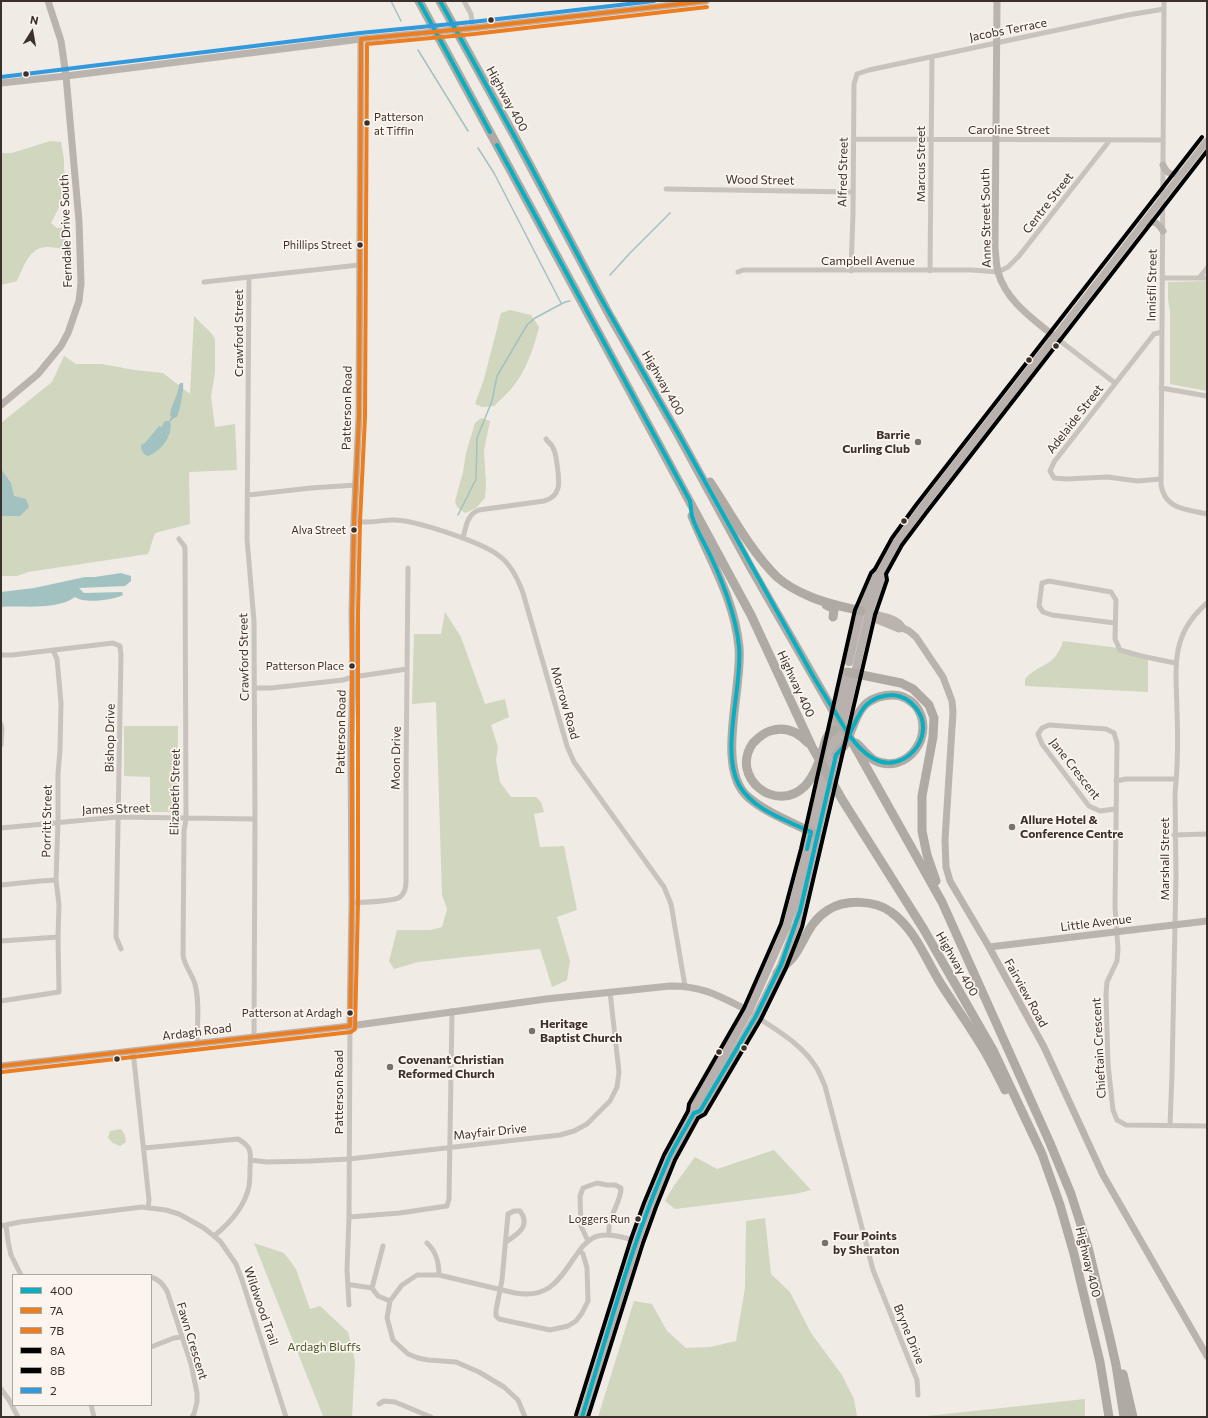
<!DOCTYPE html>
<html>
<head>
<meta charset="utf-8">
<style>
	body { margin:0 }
	#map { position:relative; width:1208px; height:1418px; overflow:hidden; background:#f0ebe5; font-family:Commissioner,sans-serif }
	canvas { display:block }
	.frame { position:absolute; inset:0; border:2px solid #3b302b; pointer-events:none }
	.legend { position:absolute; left:12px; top:1274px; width:140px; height:132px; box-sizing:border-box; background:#fbf5ee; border:1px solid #aea6a0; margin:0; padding:5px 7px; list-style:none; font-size:12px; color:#3b302b }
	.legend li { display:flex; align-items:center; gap:8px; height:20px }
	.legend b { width:20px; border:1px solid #aea6a0 }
	.north { position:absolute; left:12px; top:12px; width:40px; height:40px; -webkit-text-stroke:3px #fbf5ee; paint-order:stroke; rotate:11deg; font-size:11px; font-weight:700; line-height:16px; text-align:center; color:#3b302b }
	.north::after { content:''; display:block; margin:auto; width:14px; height:18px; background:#3b302b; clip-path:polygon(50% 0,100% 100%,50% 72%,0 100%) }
</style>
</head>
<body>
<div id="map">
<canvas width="1208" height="1418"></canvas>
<div class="frame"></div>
<ul class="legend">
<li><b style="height:5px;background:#09aec1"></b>400</li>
<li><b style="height:5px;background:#ec7e21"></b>7A</li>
<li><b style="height:5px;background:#ec7e21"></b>7B</li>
<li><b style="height:5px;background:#000"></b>8A</li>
<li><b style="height:5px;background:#000"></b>8B</li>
<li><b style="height:5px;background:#39d"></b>2</li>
</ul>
<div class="north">N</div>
</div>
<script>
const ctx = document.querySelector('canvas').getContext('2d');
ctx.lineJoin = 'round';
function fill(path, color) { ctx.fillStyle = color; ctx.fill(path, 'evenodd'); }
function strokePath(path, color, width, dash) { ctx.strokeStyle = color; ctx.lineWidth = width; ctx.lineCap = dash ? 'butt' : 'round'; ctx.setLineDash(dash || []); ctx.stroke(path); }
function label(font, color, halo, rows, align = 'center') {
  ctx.font = font + ' Commissioner,sans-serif'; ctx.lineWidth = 3.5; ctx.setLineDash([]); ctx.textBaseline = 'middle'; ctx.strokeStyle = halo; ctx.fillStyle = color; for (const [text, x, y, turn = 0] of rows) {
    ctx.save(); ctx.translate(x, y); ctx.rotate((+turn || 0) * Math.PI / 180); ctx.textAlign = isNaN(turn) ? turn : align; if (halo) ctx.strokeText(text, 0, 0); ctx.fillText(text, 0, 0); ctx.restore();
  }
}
fill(new Path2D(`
	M50,141L61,142L64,159V170L67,192L51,223L57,228L64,227L66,250C58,248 46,245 38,249C28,253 21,272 17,281L1,285V153H12Z
	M1207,281V391L1170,384V312L1168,299V282Z
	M510,310L531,315L539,327C534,348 526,371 512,388C507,394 500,400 494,406L482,407L475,404L484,379L501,313Z
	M194,316L212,334L215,339V372L211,397L215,427L235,424L237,470L189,472L190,524L155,533L148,554L28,572L17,576H1V423L52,382L64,356L76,364H102L134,370L163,373L190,394Z
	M481,418L490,421L484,450L486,484L485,498L476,508L465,513L457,507L455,501L463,472L466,453L475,423Z
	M445,612L461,637L485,704L505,699L509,717L491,725L498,747L496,760L500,782L511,797H536L541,802L544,812L534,814L540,847L564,846L577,910L557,917L570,961L567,980L552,987L540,949L418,962L394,969L389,961L397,930H431L442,927L447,909L442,895L436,702L412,704L414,634H441Z
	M1063,641L1119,648L1148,660V692L1025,686V679C1040,662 1055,668 1063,641Z
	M124,726H178L177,812H150V777L124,776Z
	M121,1129L125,1135L126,1142L120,1146L113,1143L108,1138L110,1131Z
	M774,1150L811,1190L795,1194L675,1209L665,1201L673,1187L695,1157L717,1169Z
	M765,1218L771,1274L790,1292L811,1333L842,1375L854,1399L857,1416L859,1417H598L634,1301L652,1304L667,1331L686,1348L710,1347L736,1341L745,1288L746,1221Z
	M254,1243L284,1253L296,1269L310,1309L320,1306L348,1332L355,1361L352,1417H322L323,1416Z
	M1085,1399V1417H918Z`), '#d1d6bf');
fill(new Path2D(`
	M181,383H183C184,389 180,411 177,417L174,418L170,422C174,435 160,452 148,456C143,454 141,451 141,445L145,443L159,426L162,427L163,423L166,421H169L171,417L170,415C171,404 179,394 179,384Z
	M1,469L11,483L14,496L26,499L29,507L20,516H1Z
	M121,573L131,576V581L125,586L79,588L84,593L122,592L123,595C113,600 85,604 75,597C55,611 24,605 1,607V592L34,588L85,577H95Z`), '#a1c2c1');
strokePath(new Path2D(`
	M391,1L401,21
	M418,50L468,131
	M478,148L494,173L561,303
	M610,275L631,252L670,213
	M458,515L476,479L477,438L492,401L497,376L527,325L535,318L565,302L570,301`), '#a1c2c1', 1.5);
strokePath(new Path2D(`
	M464,1L471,14L473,28
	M1164,1L1161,485C1165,510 1187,509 1207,514
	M854,139L1163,140
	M666,189L853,192
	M851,271L853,213L854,84L857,74L869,70L1128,15L1164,9
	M930,271L932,57
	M738,272L743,270H972L998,272L1008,267L1019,256L1110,140
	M249,277L247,539L254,621L255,819L254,1037
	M1162,278H1207
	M1199,278L1207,268
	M204,282L359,265
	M1055,337L1115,383
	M1161,388L1207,396
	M1161,479L1137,481L1108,477L1066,479L1054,478L1050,471L1054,462L1154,334L1162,332
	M248,495L311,488L356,485
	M354,521C369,524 379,520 394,520C415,520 481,542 498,555C511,564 518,579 523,593L567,746L574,762L664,887L671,904L685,986
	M463,538C466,527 467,514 479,510L544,501C563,496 559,479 557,464C556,458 556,452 552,446C551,444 548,442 546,439
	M179,539L185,547L186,819L184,831L183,955C184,965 192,974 195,984C200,1003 197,1024 197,1043
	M1115,623L1052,615L1043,612L1039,606L1042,583L1049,581L1111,592L1116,600L1115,639L1120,650L1141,656L1175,663
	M1,655H12L113,643L120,646L121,655L116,937L121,949
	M255,688H271L343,680L353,677L407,669
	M1,724L2,729L1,745
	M1116,781L1126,779H1176
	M1115,809L1100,811L1089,806L1042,744L1038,734L1042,728L1049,725L1106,729L1114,733L1117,743L1115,907L1118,949L1117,961L1107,982L1106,994L1108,1064L1113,1110L1117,1120L1126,1125L1207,1126
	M1,828L117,817L255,819
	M1174,835L1207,834
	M1,885L40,881L56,880
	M352,903C361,902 394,902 400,897C405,893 406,888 406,882V776L408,568
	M1,941L58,937
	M1,1001L59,992L58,937L59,905L56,880L58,822V774L60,750L61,703L57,659L53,650
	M754,1015C776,1030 802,1044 816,1067C820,1073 822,1080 825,1086L873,1270L917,1380L918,1395
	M133,1051L149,1200L148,1208
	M1170,1125L1172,1074L1176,875L1175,793C1178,766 1178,737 1177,710C1176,666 1170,635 1207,603
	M144,1148L238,1139C252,1147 251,1152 250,1168C250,1174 250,1180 249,1186C245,1207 230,1223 214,1236
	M250,1160L267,1162L310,1161L349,1159L560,1135L574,1131L587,1124L610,1101L617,1087L619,1072L610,992
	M349,1217L400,1213L447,1206L449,1199L452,1011
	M6,1225L8,1241L11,1255L21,1275
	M1,1226L20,1222L142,1207L166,1210L179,1214L204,1228L220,1241L236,1264L242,1280L286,1417
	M588,1241L581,1226L580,1196L583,1188L597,1183L607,1185H615L621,1188C621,1204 607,1216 609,1235
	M506,1242C518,1234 531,1226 520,1211H514L508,1214L502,1280L496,1310V1316L499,1319L550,1330L568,1326L576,1321L582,1313L588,1301L587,1268L583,1254L580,1251
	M427,1243C437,1252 439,1263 439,1275
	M151,1277C159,1279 163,1284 167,1291L191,1364L197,1393V1402L194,1414L192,1417
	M348,1285H352L372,1288L378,1296L390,1301
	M372,1288L383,1246
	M349,1305L347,1270L349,1217L350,1026
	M151,1347L174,1338L182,1337
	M1,1389L9,1400L18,1417
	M379,1404L384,1401L395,1402L431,1417
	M91,1405L94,1417
	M525,1417L518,1400L504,1387L479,1372L456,1362L428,1360L418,1358L408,1354L393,1340L387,1318L390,1301L402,1285L417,1275H439L515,1293C555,1300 562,1272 583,1246C587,1242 592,1237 598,1236C611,1233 625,1238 637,1241`), '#c9c3be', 5);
strokePath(new Path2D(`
	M997,1L995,248C996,255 996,265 998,272C1006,301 1033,319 1055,337L1207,141
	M1,83L66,76L361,39L473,28L706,1
	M1163,165C1167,175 1173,176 1182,173
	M1142,224C1152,220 1157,221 1163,231
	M1,405L38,374L61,346L68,333L79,301L81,283L79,221L66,76L61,41L48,1
	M868,613C879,615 897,617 903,628
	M869,613L877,620L899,629L903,628L909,631L916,637L943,677L952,701L953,712L945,840L946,867L950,881L989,947L1044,1047L1103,1175L1207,1356
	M989,947L1207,921
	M350,1026L352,903L351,741L353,677L352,613L354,521L359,417L361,39
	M1,1066L350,1026L546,999L670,986C704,986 719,996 749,1011`), '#bab3ae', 7);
strokePath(new Path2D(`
	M849,662L861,611L876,576L880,573L897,542L921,509L1055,337
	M694,1113L700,1111L756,1016L781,965L796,925L869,613L881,579L880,573
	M582,1417L637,1241L650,1205L670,1157L694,1113V1107L749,1011L787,926L807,850L847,672`), '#b8b1ad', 8);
strokePath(new Path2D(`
	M419,1L751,615L812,747L843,801L923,928L993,1050L1042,1154L1060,1205L1074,1254L1100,1362L1109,1417
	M440,1L516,139L610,316L679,436L751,568L835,714L850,738L942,902L1050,1143L1071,1194L1088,1247L1109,1334L1116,1365L1124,1417
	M710,482C730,512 751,552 777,577C786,585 799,592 811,597C827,604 845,607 861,611
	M692,516C710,561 734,597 739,647C743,687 715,768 748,797C766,813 796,824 817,835
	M826,605L832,608L834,610L833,617
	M847,672L901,683L913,689L929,705L934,718L933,737L922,796V831L927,855L936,881
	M808,743C798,732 785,726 770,731C763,733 758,738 753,743C729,777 776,815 805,786C817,773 821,755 826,739L829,734L834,730
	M836,755C839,751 843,748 846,743C852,731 856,712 867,703C875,697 884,695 893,695C901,695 909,699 915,705C938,733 907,777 874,760C868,756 862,748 856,743
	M777,973C782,967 790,962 794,956C806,939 809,922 828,910C845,899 875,900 891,912C915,929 926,960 941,984C953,1003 967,1022 979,1042C989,1057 997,1074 1005,1090
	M1123,1374L1133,1417`), '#afaaa4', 9);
strokePath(new Path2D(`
	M419,1L490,132
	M440,1L528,161L599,295L679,435L813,676L849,735
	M497,145L690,501C691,506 691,511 692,516C696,530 705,544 711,557C724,585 736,615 739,647C743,685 720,751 739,785C753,810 786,820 811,832L807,849
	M893,695C903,696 910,700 916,708C939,737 901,778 871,757C862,752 855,743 849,735C860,713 864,696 893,695Z
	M582,1417C609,1330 632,1241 669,1158C676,1143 686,1128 694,1113L700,1111L756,1016L781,965L800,911L836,755L844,746L849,735`), '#09aec1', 4);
strokePath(new Path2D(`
	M1,1066L350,1026L352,903V613L354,521L359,417L361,39L473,28L706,1`), '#ec7e21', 4);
strokePath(new Path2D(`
	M2,1072L351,1032L355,1029L358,903V613L360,521L365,417L367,44L474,34L707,7`), '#ec7e21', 4);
strokePath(new Path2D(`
	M588,1417L643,1243L656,1207L675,1160L698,1118L705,1114L761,1019L786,968L802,927L875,615L887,580L886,574L902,545L926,513L1207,151`), '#000', 4);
strokePath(new Path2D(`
	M576,1415L631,1239L644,1203L664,1155L688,1111L689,1104L744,1008L781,924L801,849L855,610L871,573L875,569L892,538L916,505L1202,137`), '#000', 4);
strokePath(new Path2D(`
	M1,77L360,33L472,22L654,1`), '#39d', 4);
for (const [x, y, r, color] of [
	[491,20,3.5,"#3b302b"],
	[26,74,3.5,"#3b302b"],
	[367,123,3.5,"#3b302b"],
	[360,245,3.5,"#3b302b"],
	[1056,346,3.5,"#3b302b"],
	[1029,360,3.5,"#3b302b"],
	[918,442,4,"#7a716c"],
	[904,521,3.5,"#3b302b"],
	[354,530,3.5,"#3b302b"],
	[352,666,3.5,"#3b302b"],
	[1012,827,4,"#7a716c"],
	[350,1013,3.5,"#3b302b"],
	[532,1031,4,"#7a716c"],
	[744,1048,3.5,"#3b302b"],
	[719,1052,3.5,"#3b302b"],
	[117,1059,3.5,"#3b302b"],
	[390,1067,4,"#7a716c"],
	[638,1219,3.5,"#3b302b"],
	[825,1243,4,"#7a716c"]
]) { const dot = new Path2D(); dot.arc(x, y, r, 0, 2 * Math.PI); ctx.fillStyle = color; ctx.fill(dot); strokePath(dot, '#fbf5ee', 1.5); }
label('11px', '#3b302b', '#fbf5ee', [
	["Patterson",374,117,"left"],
	["at Tiffin",374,131,"left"],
	["Phillips Street",352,245],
	["Alva Street",346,530],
	["Patterson Place",344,666],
	["Patterson at Ardagh",342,1013],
	["Loggers Run",630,1219]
], 'right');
label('12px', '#3b302b', '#fbf5ee', [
	["Jacobs Terrace",1008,30,-11],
	["Highway 400",507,99,61],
	["Caroline Street",1009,130],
	["Marcus Street",921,164,-90],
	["Alfred Street",843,172,-89],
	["Wood Street",760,180,1],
	["Centre Street",1048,203,-52],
	["Anne Street South",986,218,-91],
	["Ferndale Drive South",66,231,-92],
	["Campbell Avenue",868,261],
	["Innisfil Street",1152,285,-89],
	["Crawford Street",239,333,-90],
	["Highway 400",663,383,60],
	["Patterson Road",347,408,-89],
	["Adelaide Street",1075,419,-52],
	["Crawford Street",244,657,-91],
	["Highway 400",796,684,65],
	["Morrow Road",565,703,74],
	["Patterson Road",341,732,-89],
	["Bishop Drive",110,738,-89],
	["Moon Drive",396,758,-89],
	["Jane Crescent",1075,769,52],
	["Elizabeth Street",175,792,-89],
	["James Street",116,809,-2],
	["Porritt Street",47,821,-89],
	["Marshall Street",1165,859,-90],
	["Little Avenue",1096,923,-7],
	["Highway 400",957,964,60],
	["Fairview Road",1026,993,61],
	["Ardagh Road",197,1032,-7],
	["Chieftain Crescent",1099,1048,-93],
	["Patterson Road",339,1092,-90],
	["Mayfair Drive",490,1132,-6],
	["Highway 400",1088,1262,76],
	["Wildwood Trail",261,1306,71],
	["Bryne Drive",909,1334,68],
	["Fawn Crescent",192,1341,73]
]);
label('bold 12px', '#3b302b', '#fbf5ee', [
	["Barrie",910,435,"right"],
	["Curling Club",910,449,"right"],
	["Allure Hotel &",1020,820],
	["Conference Centre",1020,834],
	["Heritage",540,1024],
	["Baptist Church",540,1038],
	["Covenant Christian",398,1060],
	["Reformed Church",398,1074],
	["Four Points",833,1236],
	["by Sheraton",833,1250]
], 'left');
label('12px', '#4a5a2e', '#fbf5ee', [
	["Ardagh Bluffs",324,1347]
]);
</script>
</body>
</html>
